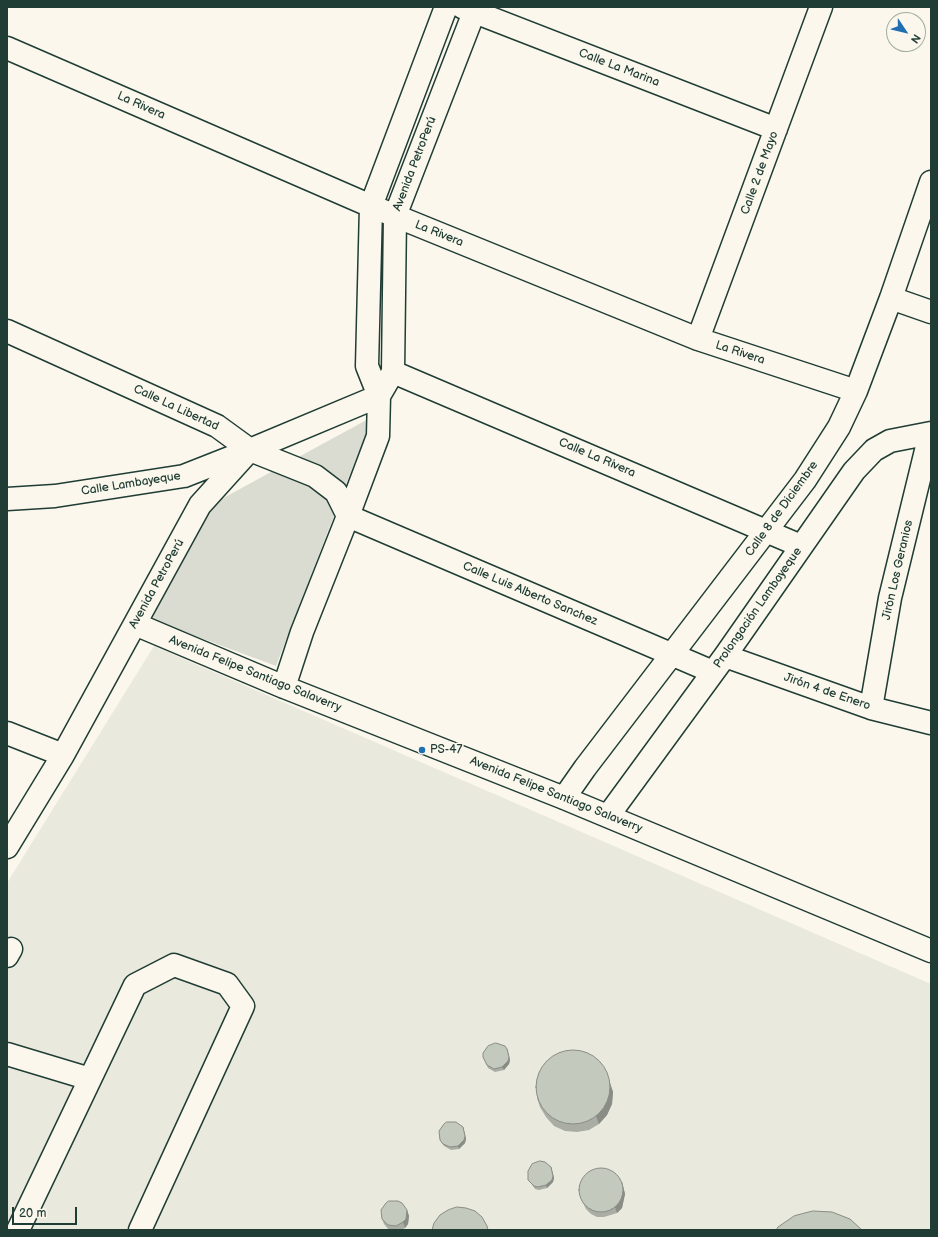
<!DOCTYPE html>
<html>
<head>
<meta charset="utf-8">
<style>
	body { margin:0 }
	#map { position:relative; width:938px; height:1237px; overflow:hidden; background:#fbf7ec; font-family:"Balsamiq Sans",sans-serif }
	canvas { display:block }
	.frame { position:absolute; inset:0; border:8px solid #1f3d34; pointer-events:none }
	.north { position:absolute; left:886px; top:12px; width:40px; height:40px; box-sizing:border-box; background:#fbf7ec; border:1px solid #a3ada2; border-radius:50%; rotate:125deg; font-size:11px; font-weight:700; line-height:16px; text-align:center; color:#1f3d34 }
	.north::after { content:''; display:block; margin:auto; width:14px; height:18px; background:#1f6fb2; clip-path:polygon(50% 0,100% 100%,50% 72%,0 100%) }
	.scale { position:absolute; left:12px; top:1207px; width:65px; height:18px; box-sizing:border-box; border:2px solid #1f3d34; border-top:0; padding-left:5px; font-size:12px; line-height:14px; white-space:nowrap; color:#1f3d34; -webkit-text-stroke:3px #fbf7ec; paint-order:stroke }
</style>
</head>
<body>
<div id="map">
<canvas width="938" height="1237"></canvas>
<div class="frame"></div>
<div class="north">N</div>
<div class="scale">20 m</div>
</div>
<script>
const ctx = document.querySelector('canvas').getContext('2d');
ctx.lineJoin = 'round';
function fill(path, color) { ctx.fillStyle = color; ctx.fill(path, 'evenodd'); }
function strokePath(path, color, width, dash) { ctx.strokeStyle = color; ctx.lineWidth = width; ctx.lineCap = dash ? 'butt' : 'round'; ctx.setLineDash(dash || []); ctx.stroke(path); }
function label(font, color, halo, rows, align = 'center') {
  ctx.font = font + ' "Balsamiq Sans",sans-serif'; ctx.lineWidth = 3; ctx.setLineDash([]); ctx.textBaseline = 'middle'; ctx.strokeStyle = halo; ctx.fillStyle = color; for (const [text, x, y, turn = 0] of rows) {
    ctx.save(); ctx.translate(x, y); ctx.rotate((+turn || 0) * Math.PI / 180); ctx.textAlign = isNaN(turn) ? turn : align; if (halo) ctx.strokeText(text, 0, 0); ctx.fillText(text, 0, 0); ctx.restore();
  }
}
fill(new Path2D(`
	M154,646L931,984V1230H7V883Z`), '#eae9de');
fill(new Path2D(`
	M372,417L276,666L144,617L205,508Z`), '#dbdcd1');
const minor = new Path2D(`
	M462,7L776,129
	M7,48L371,206L698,339L856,391
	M891,298L931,312
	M7,331L217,426L250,450L315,476L336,492L348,516L713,672
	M698,339L821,7
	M393,372L801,546
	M7,499L55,496L184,476L250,450L379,396L393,372L395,216L476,7
	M135,624L284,687L564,798L931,951
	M725,656L871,708L931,723
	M284,687L302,632L348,516L378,436L379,396L367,366L371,206L446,7
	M871,708L890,598L930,434
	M7,733L63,755
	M564,798L585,768L805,480L839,427L856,391L891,298L931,182
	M608,816L725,656L854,471L874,450L890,441L931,433
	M7,847L63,755L200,505L247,453
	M7,956L11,949
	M7,1054L90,1079
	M18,1230L135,985L174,965L227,984L243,1006L140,1230`);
strokePath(minor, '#1f3d34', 25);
strokePath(minor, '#fbf7ec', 22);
fill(new Path2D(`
	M507,1049L510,1060L509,1064L504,1070L495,1072L488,1068L483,1057Z
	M609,1080L613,1092L612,1104L607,1115L599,1124L589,1130L577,1132L565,1131L554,1126L546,1117L540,1107L537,1098Z
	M463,1127L466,1139L465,1143L459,1149L451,1150L444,1146L440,1140Z
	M551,1167L554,1178L553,1182L547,1188L539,1190L535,1189L530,1182L528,1180Z
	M622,1182L625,1194L622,1208L617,1213L604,1217H597L591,1214L586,1209L580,1197Z
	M407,1210L409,1216L408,1224L405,1228L401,1230H389L384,1224L382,1219Z`), '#a9ada3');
fill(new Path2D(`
	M507,1049L510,1060L509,1064L504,1070L502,1067Z
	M606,1071L613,1092L612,1104L607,1115L599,1124L596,1116Z
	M463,1127L466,1139L465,1143L459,1149L458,1146Z
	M551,1167L554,1178L553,1182L547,1188L546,1185Z
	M622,1182L625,1194L622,1208L617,1213L615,1207Z
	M407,1210L409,1216L408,1224L405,1228L403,1222Z`), '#898d85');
const building = new Path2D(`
	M496,1043L505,1046L507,1049L509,1057L508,1061L502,1067L494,1069L487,1065L483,1057V1053L488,1046Z
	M536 1087a37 37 0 1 1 74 0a37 37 0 1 1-74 0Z
	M447,1122H456L463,1127L465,1136L464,1140L458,1146L450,1147L443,1144L440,1140L439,1131L444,1124Z
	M540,1161L545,1162L551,1167L553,1176L552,1180L546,1185L538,1187L534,1186L528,1180V1171L532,1164Z
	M579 1190a22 22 0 1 1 44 0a22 22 0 1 1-44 0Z
	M389,1201H398L402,1203L407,1210L406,1219L403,1222L396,1226L388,1225L382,1219L381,1210L386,1203Z
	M457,1207L466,1208L475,1211L482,1217L487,1226L488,1230H432L434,1223L440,1215L448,1210Z
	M813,1211L832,1212L850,1219L862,1230H776L778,1227L794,1216Z`);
fill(building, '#c4c9be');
strokePath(building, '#898d85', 1);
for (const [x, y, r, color] of [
	[422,750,4,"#1f6fb2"]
]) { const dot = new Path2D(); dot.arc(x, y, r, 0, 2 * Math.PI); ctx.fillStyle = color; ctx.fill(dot); strokePath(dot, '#fbf7ec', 1.5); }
label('12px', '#1f3d34', '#fbf7ec', [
	["Calle La Marina",619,68,21],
	["La Rivera",141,106,24],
	["Avenida PetroPerú",415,164,-69],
	["Calle 2 de Mayo",760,173,-70],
	["La Rivera",439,234,22],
	["La Rivera",740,353,18],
	["Calle La Libertad",176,408,25],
	["Calle La Rivera",597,458,23],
	["Calle Lambayeque",131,484,-9],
	["Calle 8 de Diciembre",782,509,-54],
	["Jirón Los Geranios",898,570,-77],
	["Avenida PetroPerú",157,584,-61],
	["Calle Luis Alberto Sanchez",530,594,23],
	["Prolongación Lambayeque",758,608,-55],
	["Avenida Felipe Santiago Salaverry",255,674,22],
	["Jirón 4 de Enero",827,692,19],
	["Avenida Felipe Santiago Salaverry",556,795,22]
]);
label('12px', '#1f3d34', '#fbf7ec', [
	["PS-47",430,750]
], 'left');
</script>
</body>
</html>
